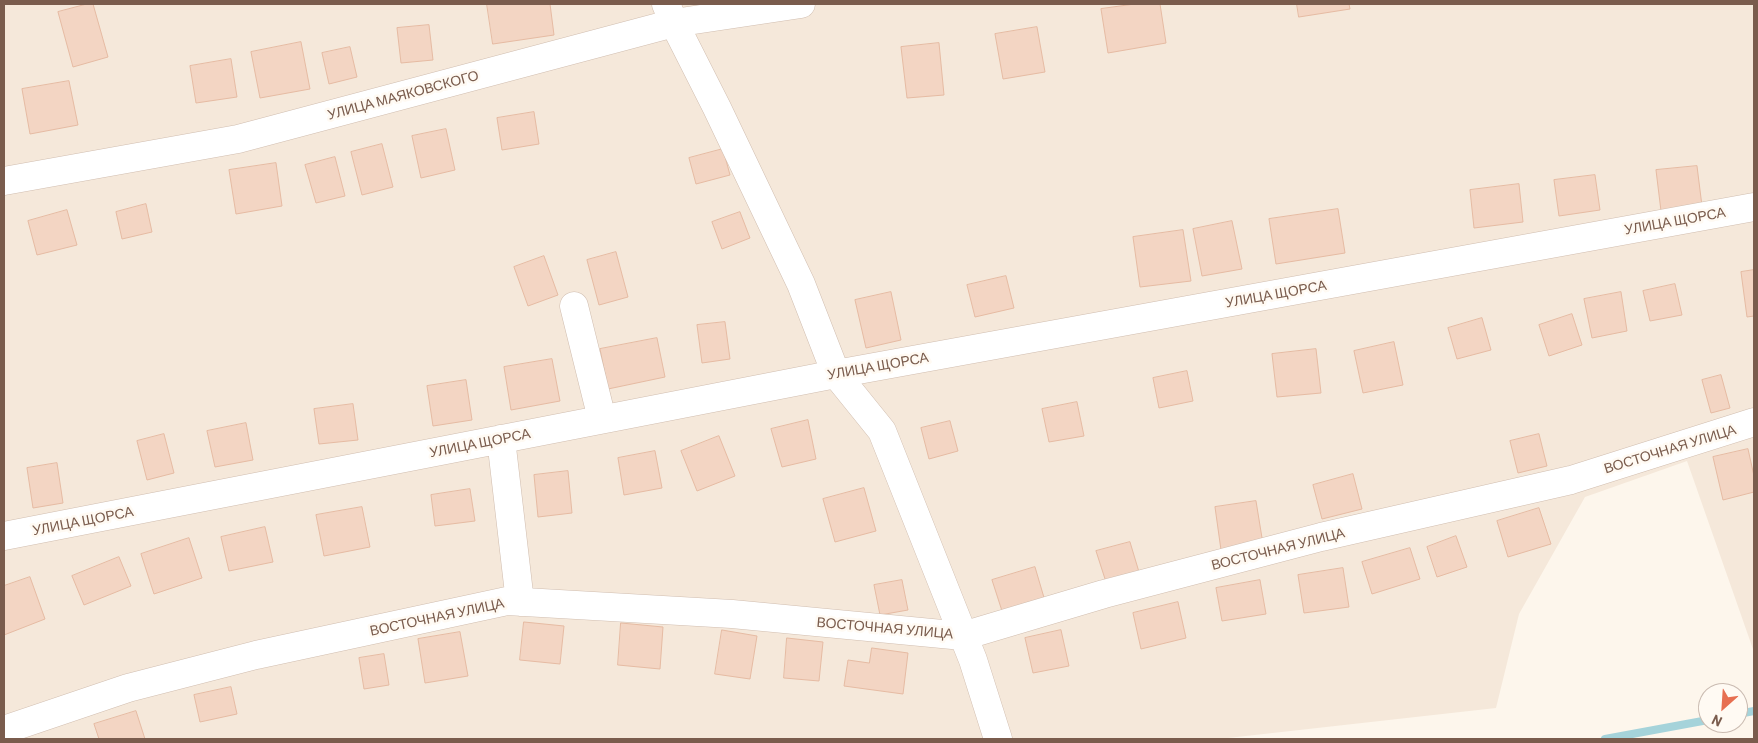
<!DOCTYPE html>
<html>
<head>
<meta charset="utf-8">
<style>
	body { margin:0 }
	#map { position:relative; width:1758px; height:743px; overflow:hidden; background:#fdf6ec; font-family:Barlow,sans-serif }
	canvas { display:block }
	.frame { position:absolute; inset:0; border:5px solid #7a5c4d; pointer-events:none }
	.north { position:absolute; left:1698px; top:683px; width:50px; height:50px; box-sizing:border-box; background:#fffaf3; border:1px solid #cabbb1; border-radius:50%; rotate:206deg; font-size:14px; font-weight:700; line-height:20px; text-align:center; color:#7a5c4d }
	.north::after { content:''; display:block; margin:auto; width:18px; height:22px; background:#e76f51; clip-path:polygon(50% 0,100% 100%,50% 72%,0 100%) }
</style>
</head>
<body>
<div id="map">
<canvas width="1758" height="743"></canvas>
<div class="frame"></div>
<div class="north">N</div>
</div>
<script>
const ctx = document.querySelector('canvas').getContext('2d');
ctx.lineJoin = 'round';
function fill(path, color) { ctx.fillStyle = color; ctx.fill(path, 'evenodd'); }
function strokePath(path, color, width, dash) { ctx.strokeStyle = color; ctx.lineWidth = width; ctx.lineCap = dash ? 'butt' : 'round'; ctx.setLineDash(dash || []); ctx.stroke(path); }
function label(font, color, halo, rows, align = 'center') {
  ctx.font = font + ' Barlow,sans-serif'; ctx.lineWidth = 5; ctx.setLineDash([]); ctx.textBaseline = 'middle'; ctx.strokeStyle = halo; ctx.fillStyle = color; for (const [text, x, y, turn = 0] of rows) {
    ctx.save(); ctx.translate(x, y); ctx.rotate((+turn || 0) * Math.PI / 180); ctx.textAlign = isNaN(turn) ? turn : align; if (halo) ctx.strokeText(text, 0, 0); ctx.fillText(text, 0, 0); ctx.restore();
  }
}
fill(new Path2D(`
	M4,4H1754V652L1687,461L1585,497L1519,614L1496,708L1219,739H4Z`), '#f5e8da');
strokePath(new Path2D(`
	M1738,714L1754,711
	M1605,739L1708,720`), '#a5d3da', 8);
const building = new Path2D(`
	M87,4H93L108,57L73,67L58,12Z
	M487,4H550L554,35L493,44Z
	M1135,4H1160L1166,43L1108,53L1101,9Z
	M1297,4H1349L1350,9L1299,17Z
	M429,25L433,60L401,63L397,28Z
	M1037,27L1045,72L1003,79L995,34Z
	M301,42L310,89L260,98L251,52Z
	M939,43L944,95L907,98L901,47Z
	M350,47L357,77L329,84L322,53Z
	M231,59L237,97L196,103L190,66Z
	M69,81L78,125L30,134L22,89Z
	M534,112L539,144L502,150L497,118Z
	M446,129L455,170L421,178L412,136Z
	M382,144L393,187L362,195L351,152Z
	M723,149L730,175L696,184L689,158Z
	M335,157L345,196L316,203L305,165Z
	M276,163L282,206L236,214L229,170Z
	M1697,166L1702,206L1661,211L1656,170Z
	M1595,175L1600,210L1559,216L1554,180Z
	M1519,184L1523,222L1474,228L1470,190Z
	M146,204L152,232L122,239L116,212Z
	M1338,209L1345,253L1276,264L1269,219Z
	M67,210L77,245L37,255L28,221Z
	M740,212L750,238L722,249L712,222Z
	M1232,221L1242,269L1202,276L1193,229Z
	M1183,230L1191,281L1140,287L1133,237Z
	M616,252L628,297L599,305L587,260Z
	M544,256L558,295L528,306L514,267Z
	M1754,270V316L1747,317L1741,272Z
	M1006,276L1014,308L975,317L967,285Z
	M1675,284L1682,315L1650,321L1643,291Z
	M891,292L901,340L866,348L855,300Z
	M1621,292L1627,331L1592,338L1584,299Z
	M1572,314L1582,345L1549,356L1539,325Z
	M1482,318L1491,350L1457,359L1448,328Z
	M725,322L730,359L702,363L697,325Z
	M657,338L665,377L608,389L600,349Z
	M1394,342L1403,385L1363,393L1354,351Z
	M1316,349L1321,393L1277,397L1272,354Z
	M552,359L560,401L511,410L504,367Z
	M1187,371L1193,401L1159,408L1153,378Z
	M1721,375L1730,408L1711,413L1702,380Z
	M466,380L472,420L433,426L427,386Z
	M1077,402L1084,436L1049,442L1042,409Z
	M353,404L358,440L319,444L314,409Z
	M808,420L816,459L782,467L771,429Z
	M950,421L958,451L929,459L921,428Z
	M246,423L253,460L215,467L207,431Z
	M164,434L174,473L147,480L137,441Z
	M1539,434L1547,466L1518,473L1510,441Z
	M719,436L735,476L697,491L681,451Z
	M1748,449L1754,476V492L1723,500L1713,457Z
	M655,451L662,488L624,495L618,458Z
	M57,463L63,503L33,508L27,468Z
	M568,471L572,513L538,517L534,475Z
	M1353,474L1362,509L1322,519L1313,485Z
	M864,488L876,531L835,542L823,499Z
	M470,489L475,521L435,526L431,495Z
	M1256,501L1263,544L1221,550L1215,507Z
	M362,507L370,547L324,556L316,515Z
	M1539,508L1551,544L1508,557L1497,521Z
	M265,527L273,562L229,571L221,537Z
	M1456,536L1467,567L1437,577L1427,547Z
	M189,538L202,578L154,594L141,554Z
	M1130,542L1139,572L1106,582L1096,551Z
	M1410,548L1420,579L1372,594L1362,562Z
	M119,557L131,586L84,605L72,576Z
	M1035,567L1045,601L1003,614L992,580Z
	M1343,568L1349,607L1304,613L1298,575Z
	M30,577L45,619L4,635V586Z
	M902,580L908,610L880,615L874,585Z
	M1260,580L1266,614L1222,621L1216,588Z
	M1178,602L1186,638L1141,649L1133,613Z
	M524,622L564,626L560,664L520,660Z
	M621,623L663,627L660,669L618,665Z
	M722,630L757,636L750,679L715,674Z
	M1061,630L1069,666L1033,673L1025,638Z
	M460,632L468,676L425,683L418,639Z
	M787,638L823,642L819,681L784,678Z
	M872,648L908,653L903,694L844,686L848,660L869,663Z
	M384,654L389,685L364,689L359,658Z
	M231,687L237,714L200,722L194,695Z
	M136,711L145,739H99L94,724Z`);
fill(building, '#f3d5c3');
strokePath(building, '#e6bba3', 1);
const minor = new Path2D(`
	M666,4L674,23L717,108L801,284L836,374L882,431L973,660L998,739
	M4,181L238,139L674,23L801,4
	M574,306L602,419
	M501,439L520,602
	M4,536L836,374L1754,207
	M4,730L128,688L256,655L507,601L732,614L963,636L1104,594L1321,537L1571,480L1754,422`);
strokePath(minor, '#d1beb0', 29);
strokePath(minor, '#fff', 28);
label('14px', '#7a5c4d', '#fffaf3', [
	["УЛИЦА МАЯКОВСКОГО",403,95,-15],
	["УЛИЦА ЩОРСА",1675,221,-10],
	["УЛИЦА ЩОРСА",1276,294,-10],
	["УЛИЦА ЩОРСА",878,366,-10],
	["УЛИЦА ЩОРСА",480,443,-11],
	["ВОСТОЧНАЯ УЛИЦА",1670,449,-17],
	["УЛИЦА ЩОРСА",83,521,-11],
	["ВОСТОЧНАЯ УЛИЦА",1278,549,-14],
	["ВОСТОЧНАЯ УЛИЦА",437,617,-12],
	["ВОСТОЧНАЯ УЛИЦА",885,628,5]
]);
</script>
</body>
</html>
